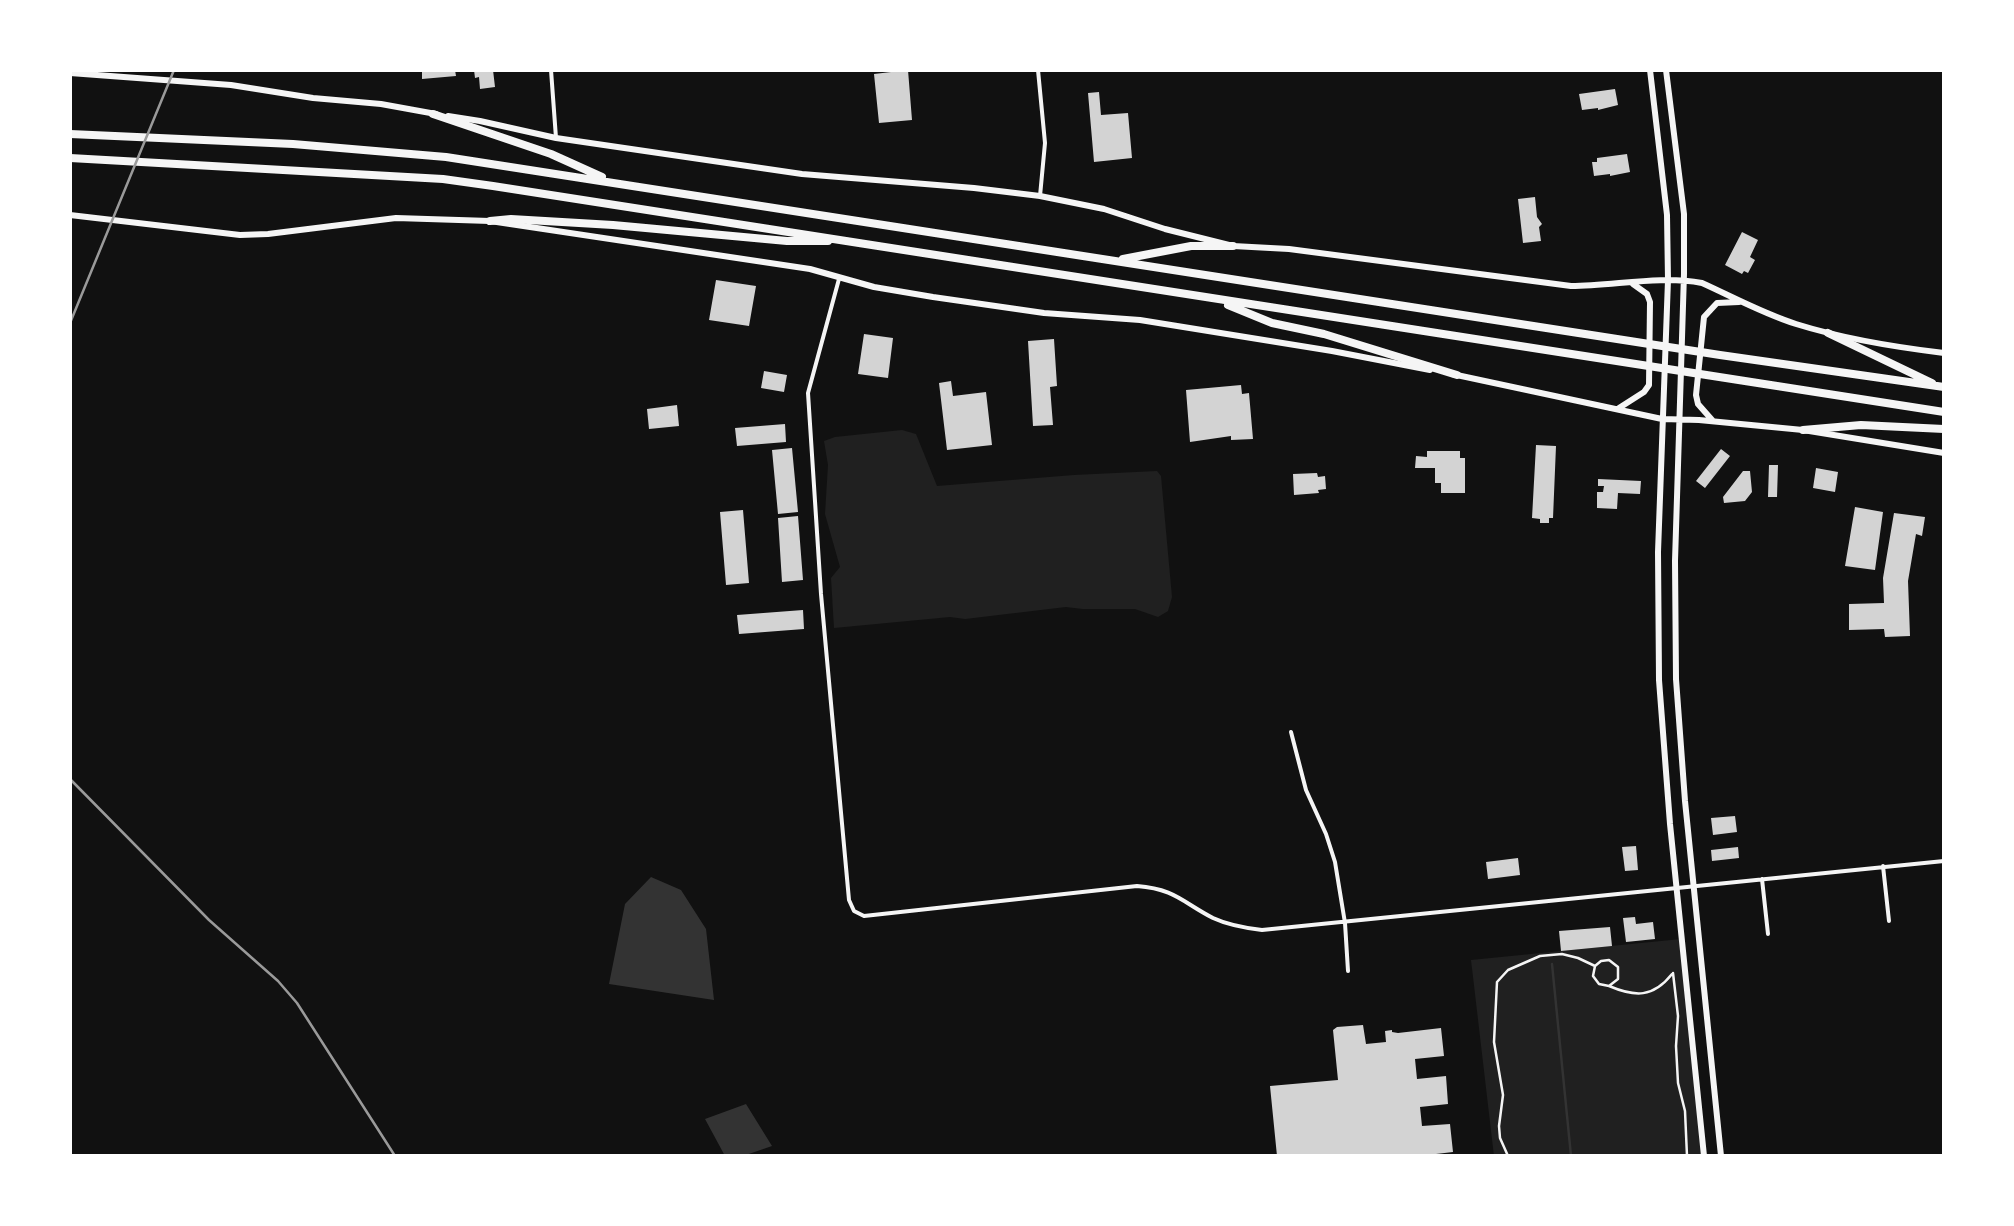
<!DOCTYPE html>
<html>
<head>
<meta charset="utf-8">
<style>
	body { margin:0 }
	#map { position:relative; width:2014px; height:1226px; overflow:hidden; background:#111; font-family:Ubuntu,sans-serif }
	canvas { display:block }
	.frame { position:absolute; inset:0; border:72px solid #fff; pointer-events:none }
</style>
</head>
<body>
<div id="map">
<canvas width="2014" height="1226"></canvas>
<div class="frame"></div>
</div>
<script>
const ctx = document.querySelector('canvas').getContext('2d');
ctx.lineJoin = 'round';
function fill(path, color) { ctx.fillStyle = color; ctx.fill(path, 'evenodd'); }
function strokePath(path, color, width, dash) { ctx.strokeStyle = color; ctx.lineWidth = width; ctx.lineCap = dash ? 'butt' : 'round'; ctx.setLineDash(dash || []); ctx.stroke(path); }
fill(new Path2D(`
	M902,430L916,434L937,486L1074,475L1157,471L1161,476L1172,597L1168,611L1158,617L1135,609H1083L1066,607L965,619L950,617L834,628L831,578L840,567L825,514L828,465L824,441L835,437Z
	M1681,939L1705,1156H1494L1471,960Z`), '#202020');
fill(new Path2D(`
	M651,877L681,890L706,929L714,1000L609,984L625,904Z
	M746,1104L772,1146L743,1156H725L705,1119Z`), '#333');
strokePath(new Path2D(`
	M1552,964L1571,1156`), '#333', 2.5);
fill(new Path2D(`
	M422,70H455L456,76L422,79Z
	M474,70H493L495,87L480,89L479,77L475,78Z
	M908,70L912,120L879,123L874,74Z
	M1615,89L1618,105L1598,110V108L1582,110L1579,94Z
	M1099,92L1101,115L1128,113L1132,158L1094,162L1088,93Z
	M1627,154L1630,172L1610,176V174L1594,176L1592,162H1597V158Z
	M1535,197L1537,217L1542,224L1539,227L1541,241L1523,243L1518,199Z
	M1742,232L1758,240L1750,257L1755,260L1748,273L1744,271L1742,274L1725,265Z
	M716,280L756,286L749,326L709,320Z
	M864,334L893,338L888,378L858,374Z
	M1054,339L1057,386L1050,387L1053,425L1033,426L1028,341Z
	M764,371L787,375L784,392L761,388Z
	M951,381L953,396L986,392L992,445L947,450L939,383Z
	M1241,385L1242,394L1249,393L1253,439L1231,440V436L1190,442L1186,390Z
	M677,405L679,426L649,429L647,409Z
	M785,424L786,442L737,446L735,428Z
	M1536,445L1556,446L1553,518H1549V523H1540V519L1532,518Z
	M792,448L798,512L778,514L772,450Z
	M1721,449L1730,456L1705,488L1696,481Z
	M1427,451H1460V458H1465V493H1441V483H1435V468H1415L1416,456L1427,457Z
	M1769,465H1778L1777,497H1768Z
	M1816,468L1838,472L1835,492L1813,488Z
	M1743,471H1750L1752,492L1745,501L1724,503L1723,497Z
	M1317,473L1318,477L1325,476L1326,489L1318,490L1319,493L1294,495L1293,474Z
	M1598,479L1641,481L1640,494L1618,493L1617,509L1597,508V492H1603L1604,486H1598Z
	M1855,507L1883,512L1875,570L1845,566Z
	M743,510L749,583L726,585L720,512Z
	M1894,513L1925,517L1922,536L1916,534L1908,581L1910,636L1885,637L1884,629L1849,630V604L1884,603L1883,578Z
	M798,516L803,580L782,582L778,518Z
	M803,610L804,629L739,634L737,615Z
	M1735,816L1737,832L1713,835L1711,818Z
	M1636,846L1638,870L1625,871L1622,847Z
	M1738,847L1739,858L1712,861L1711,850Z
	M1518,858L1520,875L1488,879L1486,862Z
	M1635,917L1636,924L1653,922L1655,939L1626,942L1623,918Z
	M1610,927L1612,946L1561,951L1559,931Z
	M1363,1025L1366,1044L1386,1042L1385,1031L1392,1030V1032L1398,1033L1441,1028L1444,1056L1415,1059L1417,1079L1446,1076L1448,1104L1420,1107L1422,1126L1450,1124L1453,1152L1419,1156H1277L1270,1086L1338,1080L1333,1030L1337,1027Z`), '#d3d3d3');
strokePath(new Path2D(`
	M1673,973L1678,1016L1676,1046L1678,1083L1685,1111L1687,1156
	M1609,986C1635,997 1653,998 1672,974
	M1508,1156L1500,1138L1499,1126L1503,1095L1494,1042L1497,982L1508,970L1540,956L1562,954L1578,958L1595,966L1601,961L1609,960L1618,967V979L1609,986L1599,984L1593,976L1595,966`), '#f5f5f5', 2.5);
strokePath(new Path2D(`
	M551,70L556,138
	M1038,70L1045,143L1040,196
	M839,279L808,393L821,594L849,900L854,911L864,916L1137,886C1175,889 1182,902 1213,918C1228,925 1245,928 1262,930L1944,861
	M1291,732L1306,790L1326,834L1335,862L1345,923L1348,971
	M1883,866L1889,921
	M1762,879L1768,934`), '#f5f5f5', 4);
strokePath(new Path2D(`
	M1650,70L1667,215L1668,280L1658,552L1659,680L1670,824L1704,1156
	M1666,70L1684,214V274L1675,561L1676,679L1685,801L1721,1156
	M70,73L231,85L313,98L381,104L436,114
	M448,116L480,121L556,138L802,174L974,188L1040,196L1104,209L1165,229L1233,246L1289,249L1571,286C1615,286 1658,275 1702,283C1733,297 1764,314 1796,324C1844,339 1894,347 1944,353
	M70,215L240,235L268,234L396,218L490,221L810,269L874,287L933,297L1044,313L1140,320L1332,351L1430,370
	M1452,374L1662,419L1699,420L1803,430L1944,453
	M1619,408L1644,392L1649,385L1650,302L1647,294L1633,284
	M1713,421L1698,404L1696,395L1704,317L1717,303L1739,302`), '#f5f5f5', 6);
strokePath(new Path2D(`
	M433,114L551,154L602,177
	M70,134L293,144L446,157L1720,355L1944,387
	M70,158L443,179L493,186L1944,412
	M490,221L511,219L613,225L787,241H828
	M1123,259L1191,246H1233
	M1228,305L1272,323L1324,334L1457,375
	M1828,333L1932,383
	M1803,430L1861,425L1944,429`), '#f5f5f5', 8);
strokePath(new Path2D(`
	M70,323L174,70
	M70,779L209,920L278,981L297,1003L395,1156`), '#9a9a9a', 2.5);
</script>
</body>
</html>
